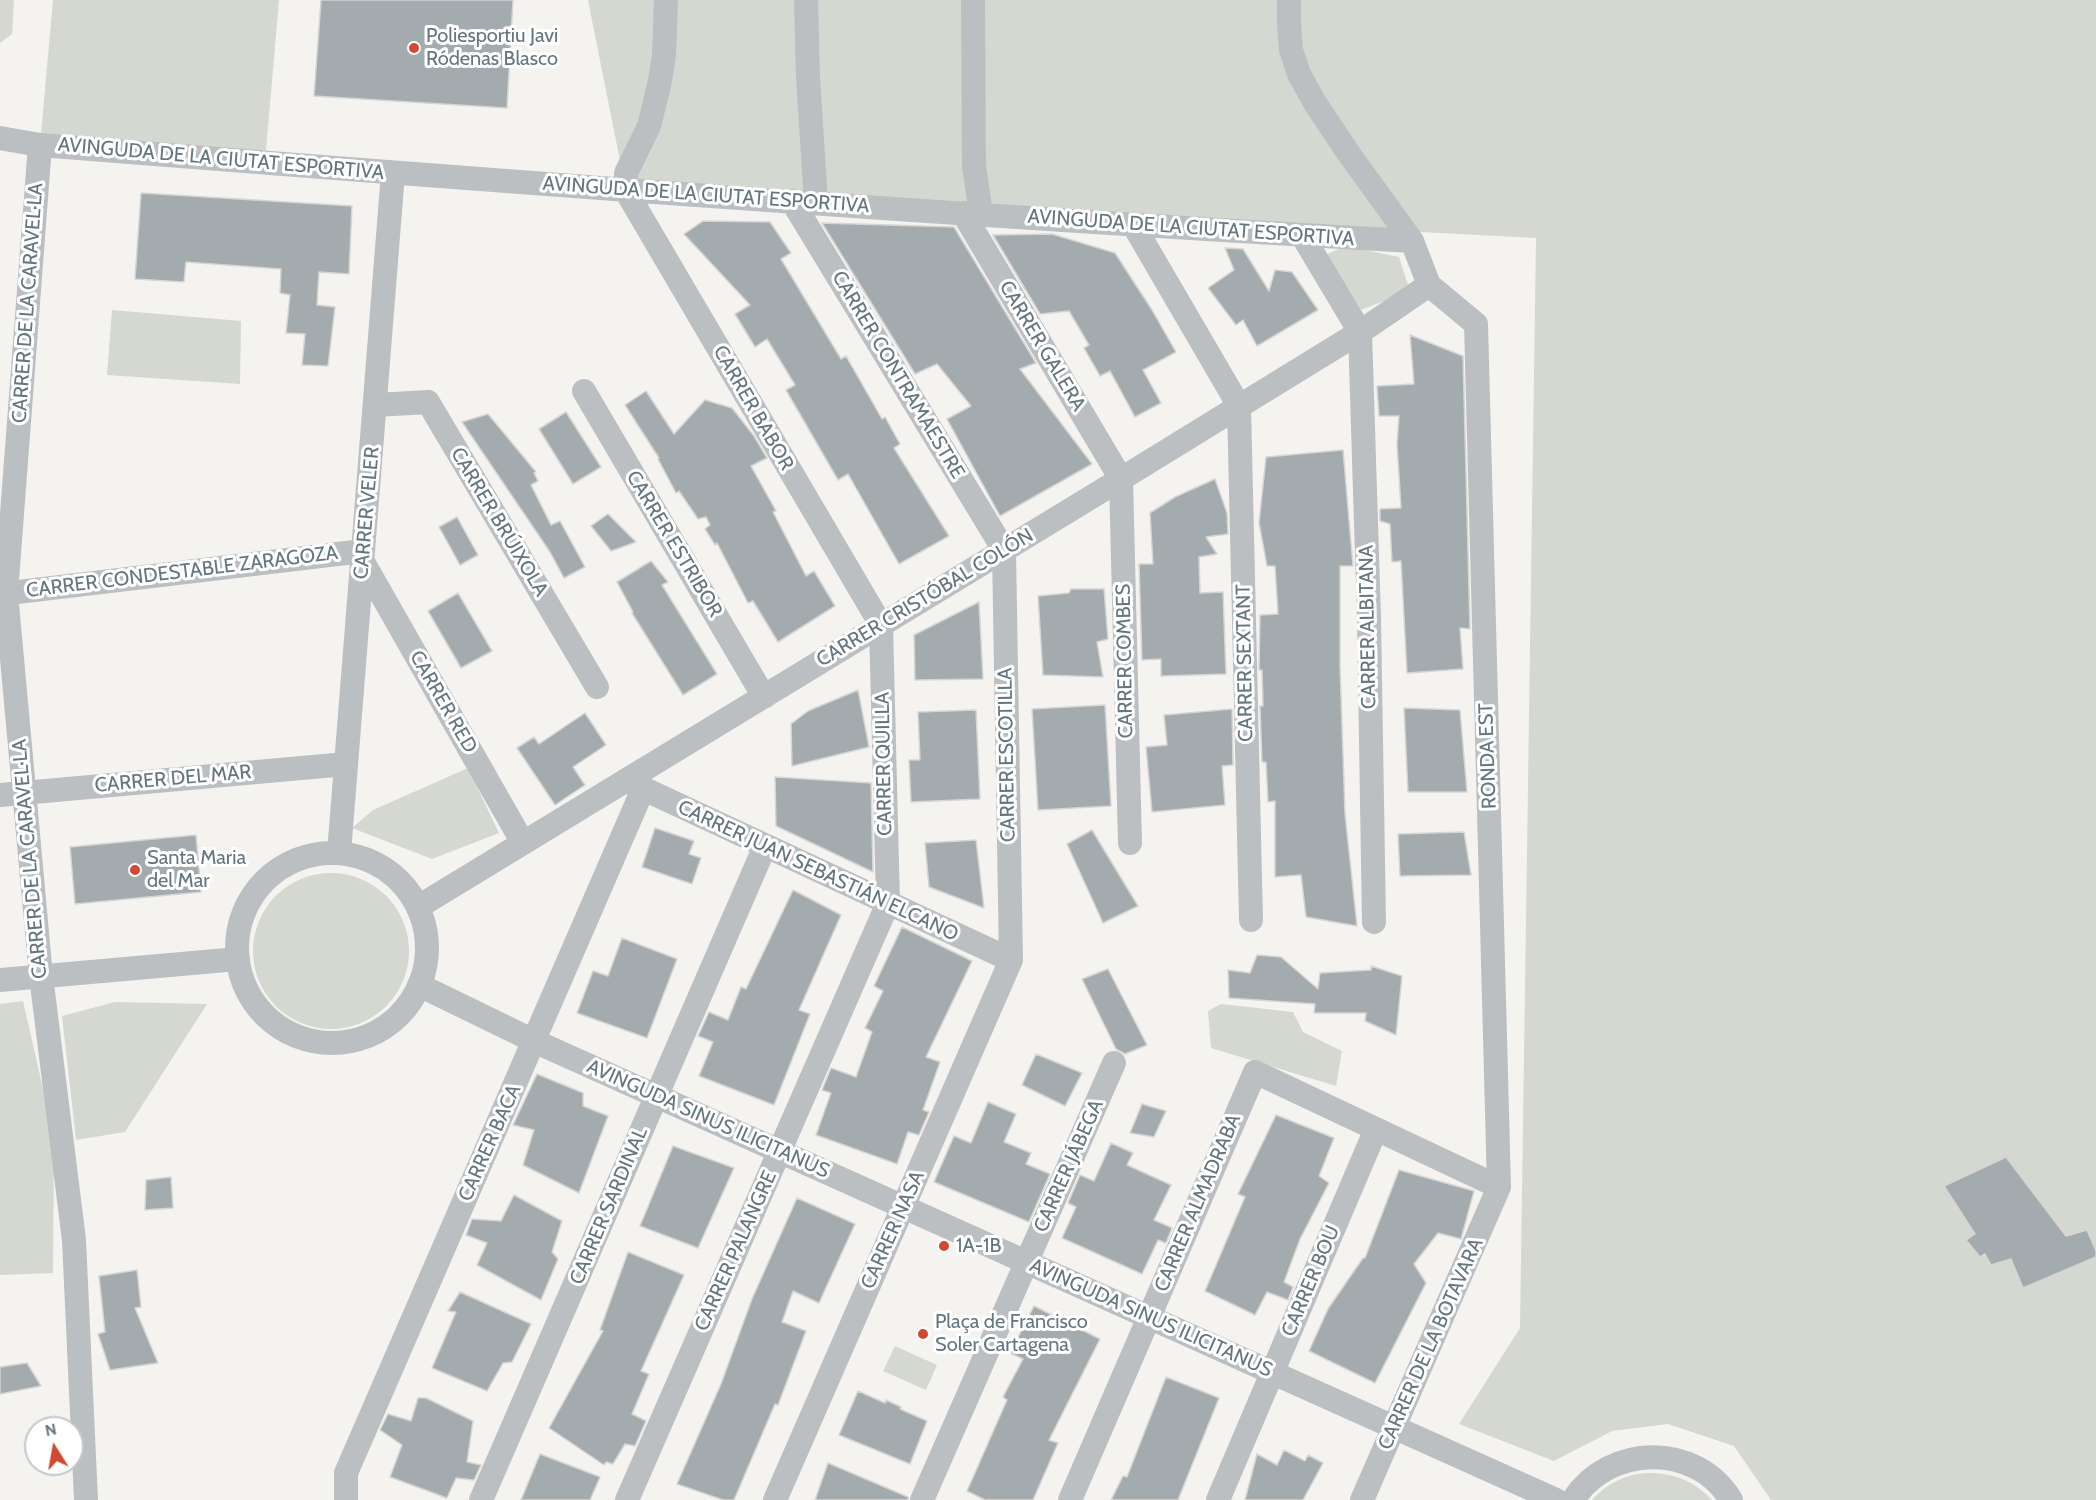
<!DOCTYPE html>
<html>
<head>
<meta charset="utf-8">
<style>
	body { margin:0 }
	#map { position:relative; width:2096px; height:1500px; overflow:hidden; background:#f4f3f0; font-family:Cabin,sans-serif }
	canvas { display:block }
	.north { position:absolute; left:24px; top:1416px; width:60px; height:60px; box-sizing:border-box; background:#fff; border:2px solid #c1c8cb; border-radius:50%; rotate:349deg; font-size:16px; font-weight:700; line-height:24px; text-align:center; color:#65767e }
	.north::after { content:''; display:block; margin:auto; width:21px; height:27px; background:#d24932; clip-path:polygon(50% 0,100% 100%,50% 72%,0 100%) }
</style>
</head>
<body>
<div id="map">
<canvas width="2096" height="1500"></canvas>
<div class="north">N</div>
</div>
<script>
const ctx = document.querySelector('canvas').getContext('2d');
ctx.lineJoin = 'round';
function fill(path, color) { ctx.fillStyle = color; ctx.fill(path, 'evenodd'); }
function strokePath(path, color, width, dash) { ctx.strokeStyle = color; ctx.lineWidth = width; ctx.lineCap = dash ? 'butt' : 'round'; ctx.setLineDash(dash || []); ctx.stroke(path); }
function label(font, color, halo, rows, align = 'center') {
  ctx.font = font + ' Cabin,sans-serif'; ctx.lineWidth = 6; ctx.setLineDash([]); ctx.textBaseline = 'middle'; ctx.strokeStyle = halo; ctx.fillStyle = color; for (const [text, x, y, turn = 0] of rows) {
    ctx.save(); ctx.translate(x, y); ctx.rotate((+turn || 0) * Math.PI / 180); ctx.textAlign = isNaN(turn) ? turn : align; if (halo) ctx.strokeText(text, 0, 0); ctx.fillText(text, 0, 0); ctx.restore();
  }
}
fill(new Path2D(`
	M0,0H14L12,34L0,43Z
	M53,0H279L265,162L40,145Z
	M588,0H2096V1500H1771L1734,1446L1668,1424L1612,1431L1554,1461L1459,1424L1520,1328L1536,238L626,191Z
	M1345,246L1399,257L1410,291L1361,310L1323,256Z
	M112,310L241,321L240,384L107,375Z
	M468,768L499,833L432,859L352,828L373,810Z
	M253 951a78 78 0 1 1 156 0a78 78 0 1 1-156 0Z
	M23,1001L54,1137L53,1273L0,1275V1004Z
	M115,1002L207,1004L125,1132L76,1140L62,1016Z
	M1221,1004L1293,1012L1303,1032L1342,1051L1336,1086L1211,1048L1208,1011Z
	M895,1346L937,1365L926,1390L883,1371Z
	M1651,1473C1674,1473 1696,1482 1712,1500H1592C1607,1483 1628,1473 1651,1473Z`), '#d4d8d0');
const building = new Path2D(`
	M321,0H513L507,108L314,96Z
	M141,193L352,206L349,274L319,272L317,305L335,307L328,366L302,365L305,334L286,333L290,295L280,293L281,269L186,262L184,282L135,279Z
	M703,221L770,222L791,253L781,259L841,359L846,356L882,419L885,417L900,444L894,448L949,536L899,564L848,474L838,480L786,390L795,385L767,339L755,347L735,314L750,305L684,234Z
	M822,223L954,227L1036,363L1020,369L1092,464L1000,516L947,419L971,406L937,364L915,374Z
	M1052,234L1115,253L1152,310L1176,352L1143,370L1161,403L1135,417L1110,371L1100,376L1084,348L1089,345L1069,311L1040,314L993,235Z
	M1225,248L1243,249L1269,291L1275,270L1292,272L1318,310L1257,346L1243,320L1236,325L1208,288L1234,270Z
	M1410,335L1463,356L1470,629L1460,628L1463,669L1407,673L1401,561L1392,562L1390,524L1380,521V509L1401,508L1397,444L1399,416H1379L1377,386L1414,384Z
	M646,391L674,434L705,400L732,408L754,436L767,458L751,466L776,511L773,512L806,576L814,571L835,606L778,642L753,601L748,603L717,543L715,545L705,529L710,525L706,517L698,519L679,491L676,493L658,459L659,458L625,405Z
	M566,412L601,467L573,484L539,429Z
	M488,414L536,472L534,473L538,481L531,485L551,525L560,521L585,567L564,578L550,552L462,422Z
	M1343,450L1353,566H1340V666L1345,814L1357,926L1306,917L1301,875L1275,877V801L1268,802L1266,762H1262L1260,706H1263L1262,670H1259L1260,615L1278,614L1275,566H1267L1259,523L1266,457Z
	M1215,479L1227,513L1228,534L1206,537L1217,554L1199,557L1200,593L1223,592L1226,674L1161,676V659L1142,660L1139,564H1153L1150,513L1175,497Z
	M608,514L636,542L611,551L591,526Z
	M457,517L478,555L460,565L439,527Z
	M651,561L668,582L662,585L717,674L683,695L632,613L633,612L617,582Z
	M1071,589H1104L1108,639L1097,642L1103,677L1043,675L1038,596L1069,593Z
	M458,593L492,651L461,668L428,611Z
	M979,602L983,679L915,680L914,635Z
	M858,690L869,747L792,766L791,724L808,711Z
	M1105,705L1111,806L1038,810L1032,709Z
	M1404,708L1460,710L1467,792H1408Z
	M1232,709L1233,765L1222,766L1225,805L1152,812L1146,747L1167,745L1164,715Z
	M976,710L980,799L911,802L909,760H920L918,712Z
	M585,713L606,745L573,767L585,785L555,805L517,748L534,737L539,744Z
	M775,777L871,783L873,872L776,826Z
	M655,828L694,841L689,854L701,858L692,884L642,867Z
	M1092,830L1138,906L1103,923L1067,844Z
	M1464,832L1471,875L1400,876L1398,834Z
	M196,835L201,892L75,904L70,847Z
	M976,840L984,908L929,887L925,843Z
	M793,890L841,915L799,1010L810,1014L774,1105L699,1076L713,1042L698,1036L709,1012L728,1020L741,987L746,989Z
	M902,927L972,961L926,1057L940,1062L923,1110L929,1112L919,1135L908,1132L897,1164L816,1135L831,1093L822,1090L831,1068L856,1077L872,1032L865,1028L883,991L874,986Z
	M622,938L677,959L647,1038L577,1013L593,971L608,976Z
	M1257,955L1281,957L1318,989L1320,973L1371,970V966L1402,976L1396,1035L1365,1021L1366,1013H1314L1315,1004L1229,998L1228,970L1250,973Z
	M1108,969L1147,1045L1125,1054L1116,1049L1082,979Z
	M1036,1054L1082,1073L1065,1106L1022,1085Z
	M537,1074L583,1093V1106L608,1116L579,1193L523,1165L534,1130L513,1125Z
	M988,1102L1016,1114L1004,1142L1031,1153L1026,1164L1050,1174L1029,1222L934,1182L954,1136L971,1143Z
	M1142,1104L1166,1111L1154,1137L1130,1133Z
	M1276,1115L1334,1138L1319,1176L1329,1183L1300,1239L1284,1282L1293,1287L1288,1300L1267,1292L1255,1315L1205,1291L1245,1197L1238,1194Z
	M1111,1143L1133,1153L1127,1165L1171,1185L1154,1220L1172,1228L1166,1243L1158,1240L1142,1274L1062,1238L1076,1207L1068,1203L1080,1175L1094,1181Z
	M673,1146L734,1168L698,1248L640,1226Z
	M2006,1157L2066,1236L2087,1230L2096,1251V1257L2023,1288L2011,1259L1991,1265L1985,1254L1980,1257L1966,1240L1975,1234L1944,1186Z
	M1399,1170L1474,1191L1461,1239L1438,1233L1414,1264L1426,1283L1375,1383L1309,1351L1328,1309L1363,1258H1365Z
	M171,1177L173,1208L145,1210L146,1180Z
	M514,1195L562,1221L552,1252L558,1259L541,1300L477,1265L487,1243L466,1235L472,1219L501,1221Z
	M797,1198L855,1224L819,1303L793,1291L782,1322L806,1331L778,1405L775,1404L734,1500H723L677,1484L721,1384L752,1299Z
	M628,1252L684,1275L641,1371L649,1374L632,1414L646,1421L635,1446L625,1444L613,1464L606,1462L604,1465L549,1428L603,1331L600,1330Z
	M137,1270L141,1307L135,1308L158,1363L110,1370L98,1334L105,1332L99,1276Z
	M460,1292L531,1324L512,1362L503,1363L487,1391L432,1368L456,1312L448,1311Z
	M1034,1306L1100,1339L1049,1440L1058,1443L1033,1500H985L967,1491L1007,1400L1003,1397L1023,1359L1010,1353Z
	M27,1363L41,1386L0,1394V1367Z
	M1166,1377L1219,1398L1178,1500H1111L1123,1476L1127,1477Z
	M858,1391L885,1403L886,1400L901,1407L900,1409L927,1421L910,1464L839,1435Z
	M418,1398H426L473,1421L467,1462L481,1465L474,1480L456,1478L447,1498L390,1477L402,1445L380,1430L388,1414L411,1421Z
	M1284,1450L1305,1461L1308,1455L1323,1463L1303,1500H1245L1257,1454L1277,1465Z
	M540,1454L600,1477L590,1500H521Z
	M828,1463L908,1497V1500H815Z`);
fill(building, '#a3abaf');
strokePath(building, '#d5d5d3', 1.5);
strokePath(new Path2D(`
	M806,0L808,77L816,203
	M973,0L974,166L981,214
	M1289,0V24L1291,50L1299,74L1315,103L1349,154L1412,241L1429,285L1476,324L1499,1187L1362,1500
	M0,138L40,145C497,181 954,216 1412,241
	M40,145L6,593L41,976L74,1240L86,1500
	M963,213L1121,479L1130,843
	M1134,226L1239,406L1251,920
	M1302,235L1360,332L1369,618L1374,922
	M584,391L764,697
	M376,405L428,402L597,687
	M363,562L523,843
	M0,594L363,551
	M629,782L1011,960
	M0,795L346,764
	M339,853L393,173
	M237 948a95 95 0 1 1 190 0a95 95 0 1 1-190 0Z
	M418,907L1121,479L1360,332L1429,285
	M0,980L238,959
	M419,985L534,1041L1556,1500
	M346,1500V1473L643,789
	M481,1500L765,846
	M627,1500L888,903L881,625L626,191V173L649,126L660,81L664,55L666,0
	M775,1500L1011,960L1004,550L792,201
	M922,1500L1114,1063
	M1070,1500L1255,1072L1499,1187
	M1218,1500L1376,1129
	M1573,1500C1609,1444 1696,1442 1731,1500`), '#bbbfc2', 24);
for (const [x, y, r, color] of [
	[414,48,6,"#d24932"],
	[135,870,6,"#d24932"],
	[944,1246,6,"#d24932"],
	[923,1334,6,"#d24932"]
]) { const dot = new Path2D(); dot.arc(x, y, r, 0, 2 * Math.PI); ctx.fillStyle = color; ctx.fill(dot); strokePath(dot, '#fff', 2); }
label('20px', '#65767e', '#fff', [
	["Poliesportiu Javi",426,36],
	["Ródenas Blasco",426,59],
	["Santa Maria",147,858],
	["del Mar",147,881],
	["1A-1B",956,1246],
	["Plaça de Francisco",935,1322],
	["Soler Cartagena",935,1345]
], 'left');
label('20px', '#65767e', '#fff', [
	["AVINGUDA DE LA CIUTAT ESPORTIVA",221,159,5],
	["AVINGUDA DE LA CIUTAT ESPORTIVA",706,195,4],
	["AVINGUDA DE LA CIUTAT ESPORTIVA",1191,228,4],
	["CARRER DE LA CARAVEL·LA",28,303,-86],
	["CARRER GALERA",1042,346,59],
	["CARRER CONTRAMAESTRE",898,375,59],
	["CARRER BABOR",753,408,60],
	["CARRER VELER",367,513,-85],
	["CARRER BRÚIXOLA",499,522,59],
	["CARRER ESTRIBOR",674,544,59],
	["CARRER CONDESTABLE ZARAGOZA",182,572,-7],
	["CARRER CRISTÓBAL COLÓN",925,598,-31],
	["CARRER ALBITANA",1368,627,-91],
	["CARRER COMBES",1125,661,-91],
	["CARRER SEXTANT",1245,663,-91],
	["CARRER RED",443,702,60],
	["CARRER ESCOTILLA",1007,755,-91],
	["RONDA EST",1488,756,-92],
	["CARRER QUILLA",884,764,-91],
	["CARRER DEL MAR",173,779,-5],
	["CARRER DE LA CARAVEL·LA",30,859,-95],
	["CARRER JUAN SEBASTIÁN ELCANO",818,871,25],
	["AVINGUDA SINUS ILICITANUS",708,1119,24],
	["CARRER BACA",490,1143,-66],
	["CARRER JÁBEGA",1069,1166,-66],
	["CARRER ALMADRABA",1198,1203,-67],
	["CARRER SARDINAL",609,1206,-67],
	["CARRER NASA",893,1230,-66],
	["CARRER PALANGRE",736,1251,-66],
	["CARRER BOU",1311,1281,-67],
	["AVINGUDA SINUS ILICITANUS",1151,1318,24],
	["CARRER DE LA BOTAVARA",1431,1344,-66]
]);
</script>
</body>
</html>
